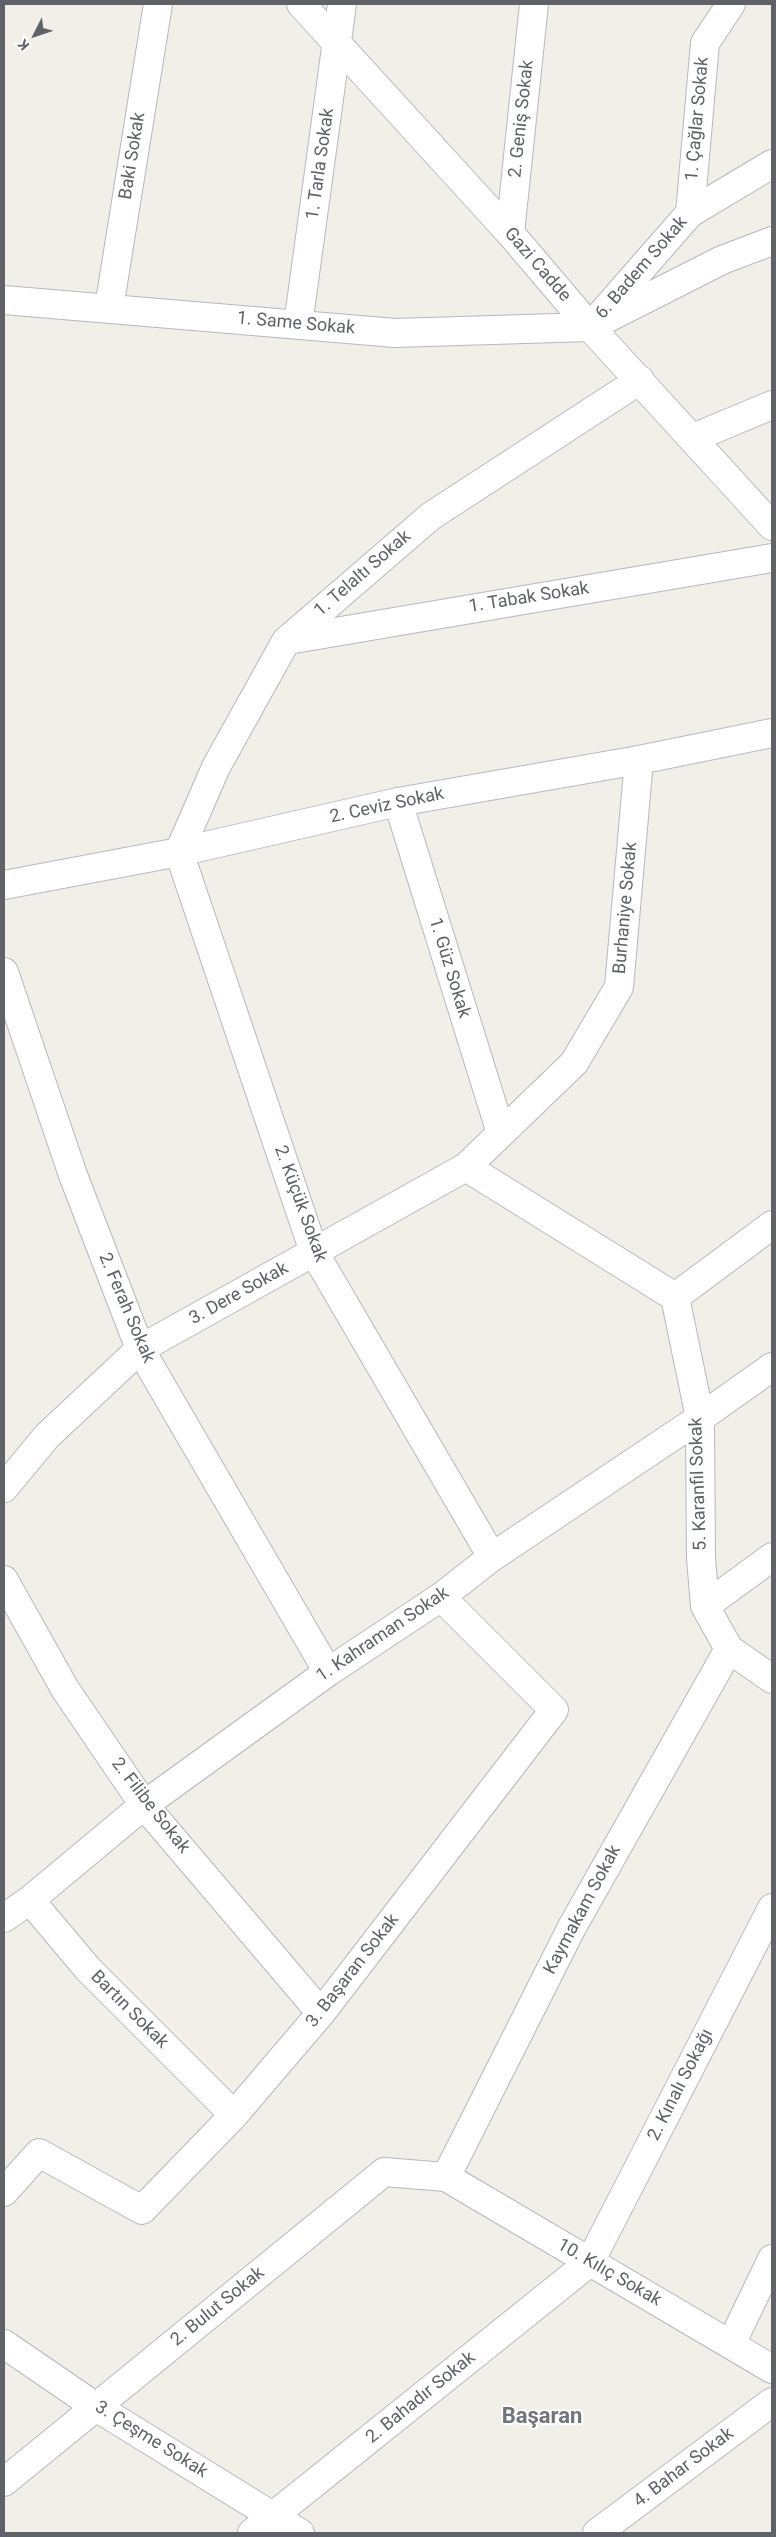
<!DOCTYPE html>
<html>
<head>
<meta charset="utf-8">
<style>
	body { margin:0 }
	#map { position:relative; width:776px; height:2537px; overflow:hidden; background:#f1efe8; font-family:Roboto,sans-serif }
	canvas { display:block }
	.frame { position:absolute; inset:0; border:5px solid #5f6368; pointer-events:none }
	.north { position:absolute; left:10px; top:10px; width:50px; height:50px; -webkit-text-stroke:4px #fff; paint-order:stroke; rotate:229deg; font-size:14px; font-weight:700; line-height:20px; text-align:center; color:#5f6368 }
	.north::after { content:''; display:block; margin:auto; width:18px; height:22px; background:#5f6368; clip-path:polygon(50% 0,100% 100%,50% 72%,0 100%) }
</style>
</head>
<body>
<div id="map">
<canvas width="776" height="2537"></canvas>
<div class="frame"></div>
<div class="north">K</div>
</div>
<script>
const ctx = document.querySelector('canvas').getContext('2d');
ctx.lineJoin = 'round';
function strokePath(path, color, width, dash) { ctx.strokeStyle = color; ctx.lineWidth = width; ctx.lineCap = dash ? 'butt' : 'round'; ctx.setLineDash(dash || []); ctx.stroke(path); }
function label(font, color, halo, rows, align = 'center') {
  ctx.font = font + ' Roboto,sans-serif'; ctx.lineWidth = 4; ctx.setLineDash([]); ctx.textBaseline = 'middle'; ctx.strokeStyle = halo; ctx.fillStyle = color; for (const [text, x, y, turn = 0] of rows) {
    ctx.save(); ctx.translate(x, y); ctx.rotate((+turn || 0) * Math.PI / 180); ctx.textAlign = isNaN(turn) ? turn : align; if (halo) ctx.strokeText(text, 0, 0); ctx.fillText(text, 0, 0); ctx.restore();
  }
}
const minor = new Path2D(`
	M690,213L705,43L731,4
	M510,233L534,4
	M4,300L395,333L590,327L722,260L772,241
	M109,308L158,4
	M599,317L690,213L772,164
	M298,325L342,4
	M693,438L772,405
	M288,640L772,558
	M398,802L501,1133
	M4,972L73,1175L140,1349L328,1672
	M466,1167L675,1297L700,1418L701,1558L705,1606L729,1649L772,1679
	M675,1297L772,1225
	M4,1488L47,1436L140,1349L466,1167L574,1063L619,987L639,760
	M492,1557L314,1252L179,852L216,767L286,641L431,516L640,380
	M4,1580L65,1689L144,1805L321,2013
	M705,1606L772,1557
	M30,1900L88,1969L234,2115
	M4,1918L30,1900L144,1805L328,1672L441,1597L492,1557L700,1418L772,1367
	M446,2177L572,1927L729,1649
	M4,2192L39,2153L142,2210L234,2115L321,2013L554,1710L441,1597
	M4,2344L96,2407L300,2533
	M731,2344L772,2259
	M4,2482L384,2172L446,2177L772,2369
	M252,2533L590,2262L772,1908
	M597,2533L772,2402`);
const secondary = new Path2D(`
	M301,4L510,233L590,327L772,526
	M4,885L179,852L398,802L639,760L772,733`);
strokePath(minor, '#b5b8bc', 30);
strokePath(secondary, '#b6babf', 30);
strokePath(minor, '#fff', 28);
strokePath(secondary, '#fff', 28);
label('18px', '#5f6368', '#fff', [
	["2. Geniş Sokak",522,119,-84],
	["1. Çağlar Sokak",698,119,-85],
	["Baki Sokak",133,156,-81],
	["1. Tarla Sokak",321,164,-82],
	["Gazi Cadde",537,265,49],
	["6. Badem Sokak",642,268,-49],
	["1. Same Sokak",296,324,5],
	["1. Telaltı Sokak",363,574,-41],
	["1. Tabak Sokak",529,598,-9],
	["2. Ceviz Sokak",387,806,-12],
	["Burhaniye Sokak",626,908,-85],
	["1. Güz Sokak",449,968,73],
	["2. Küçük Sokak",300,1204,70],
	["3. Dere Sokak",239,1294,-29],
	["2. Ferah Sokak",126,1308,67],
	["5. Karanfil Sokak",699,1484,-92],
	["1. Kahraman Sokak",383,1635,-34],
	["2. Filibe Sokak",150,1806,52],
	["Kaymakam Sokak",583,1910,-62],
	["3. Başaran Sokak",353,1971,-52],
	["Bartın Sokak",129,2010,45],
	["2. Kınalı Sokağı",681,2085,-63],
	["10. Kılıç Sokak",609,2273,30],
	["2. Bulut Sokak",218,2307,-39],
	["2. Bahadır Sokak",421,2398,-39],
	["3. Çeşme Sokak",151,2440,32],
	["4. Bahar Sokak",684,2468,-37]
]);
label('bold 22px', '#70757a', '#fff', [
	["Başaran",542,2417]
]);
</script>
</body>
</html>
